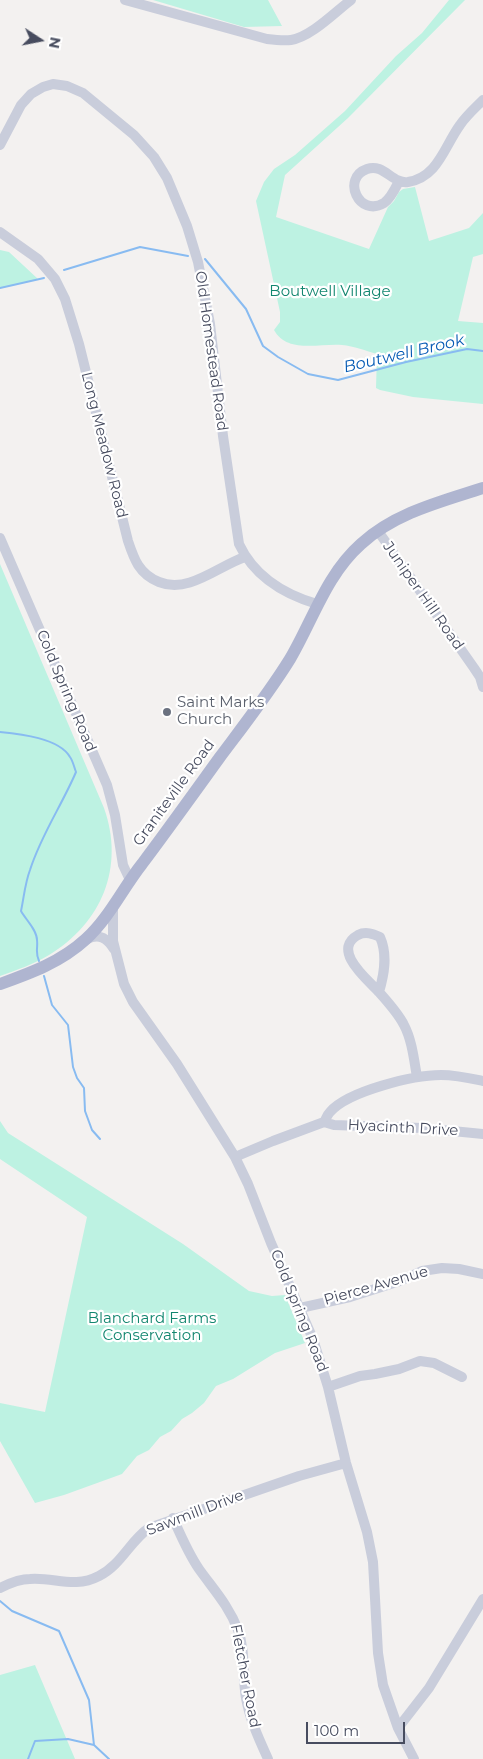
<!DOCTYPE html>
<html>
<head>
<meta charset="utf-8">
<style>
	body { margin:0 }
	#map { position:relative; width:483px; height:1759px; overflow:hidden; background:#f3f1f0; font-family:Montserrat,sans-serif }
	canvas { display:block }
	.north { position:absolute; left:15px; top:15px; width:50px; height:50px; -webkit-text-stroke:4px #fff; paint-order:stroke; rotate:101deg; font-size:14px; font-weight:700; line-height:20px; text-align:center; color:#474c5f }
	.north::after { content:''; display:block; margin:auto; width:18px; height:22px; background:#474c5f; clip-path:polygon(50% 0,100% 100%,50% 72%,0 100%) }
	.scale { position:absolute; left:306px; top:1722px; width:99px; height:22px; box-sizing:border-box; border:2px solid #474c5f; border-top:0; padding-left:6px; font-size:15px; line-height:18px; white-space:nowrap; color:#474c5f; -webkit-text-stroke:4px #fff; paint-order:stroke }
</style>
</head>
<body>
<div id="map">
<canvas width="483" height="1759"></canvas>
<div class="north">N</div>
<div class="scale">100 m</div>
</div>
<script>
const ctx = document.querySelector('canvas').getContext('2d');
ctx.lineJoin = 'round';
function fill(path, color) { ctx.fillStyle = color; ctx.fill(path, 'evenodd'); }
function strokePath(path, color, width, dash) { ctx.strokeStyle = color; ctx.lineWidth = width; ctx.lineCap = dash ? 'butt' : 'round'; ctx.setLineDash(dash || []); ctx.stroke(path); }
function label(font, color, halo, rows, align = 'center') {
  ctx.font = font + ' Montserrat,sans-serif'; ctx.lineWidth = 4.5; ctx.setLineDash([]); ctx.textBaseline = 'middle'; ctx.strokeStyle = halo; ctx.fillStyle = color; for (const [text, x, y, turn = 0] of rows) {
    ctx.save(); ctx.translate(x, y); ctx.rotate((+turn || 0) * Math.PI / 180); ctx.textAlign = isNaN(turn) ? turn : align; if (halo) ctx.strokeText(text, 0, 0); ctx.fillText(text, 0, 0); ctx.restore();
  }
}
fill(new Path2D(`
	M153,0H268L282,26L244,27Z
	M449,0H465L348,118L285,175L276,217L369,249L388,207L394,201L399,192L403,189L415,187L429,241L469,228L483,213V254L473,257L458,321L483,323V404L413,397L380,390L376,388L377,354C366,351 354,346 342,345C320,343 287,354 274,330L280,322V312L256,201L264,182L274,169L295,155L345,111L396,56L422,33Z
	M0,250L9,252L38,279L0,288Z
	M0,564L104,808C125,867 102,923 49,955C34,964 17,970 0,976Z
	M0,1121L8,1133L183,1244L249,1291L272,1296L285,1295L305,1343L275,1353L233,1379L216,1386L204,1403L192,1413L182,1419L171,1431L160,1437L149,1450L137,1456L122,1474L64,1495L35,1503L0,1441V1403L45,1412L87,1217L0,1159Z
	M35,1665L75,1759H0V1675Z`), '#bdf2e2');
strokePath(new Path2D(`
	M205,259L246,309L263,346L278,357L308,374L338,380L406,362L467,349L483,351
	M64,270L140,247L188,256
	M0,288L44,278
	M0,732C20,734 59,738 70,757C73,761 74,767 76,772C62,805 41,835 30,870C25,883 24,897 21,911C26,920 37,930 37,940C38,949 35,952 39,961
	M44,976L52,1005L68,1025L73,1067L77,1078L84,1088L85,1111L92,1130L100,1139
	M0,1601L12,1611L59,1631L89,1700L94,1745L109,1759
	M28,1759L35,1741L68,1739L94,1745`), '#88bbf1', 2);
strokePath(new Path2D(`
	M125,0L267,39C275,40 284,41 291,40C311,37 335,12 351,0
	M0,145L21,105L31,94L43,87L53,84L67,86L83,93L134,135L154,157L167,178L187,226L198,262L210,324L223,436L239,544C254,576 283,594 317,604
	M399,181C395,189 391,198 384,203C359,218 341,178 367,169C384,163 392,184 408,182C438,177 444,147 460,125C466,116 475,108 483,100
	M0,232L38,259L55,279L65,299L79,344L128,541C134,559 139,574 159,582C189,594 218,566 245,557
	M378,531L474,668L480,677L483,687
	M0,538L107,785L115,815L123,865L130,880
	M113,906V941L124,984L133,1002L177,1064L235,1157L248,1184L271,1243L313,1339L328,1387L346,1463L367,1532L373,1562L378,1653L383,1685L398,1728L414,1759
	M87,939C99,933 107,938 114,949
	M379,992C384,975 388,955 380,937C373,934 366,931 358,935C331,950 367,979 378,991C387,1001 398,1013 404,1025C412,1040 414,1060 417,1077
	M483,1081C469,1078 456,1075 441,1075C414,1075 348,1091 330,1112C327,1115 326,1119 324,1122L334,1125L422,1128L483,1134
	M235,1157L273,1141L324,1122
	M300,1308L350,1297L400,1281L422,1271L442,1268L459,1269L483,1274
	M328,1387L360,1376L375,1374L399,1369L420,1361L434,1363L462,1377
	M173,1518C181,1536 188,1553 199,1569C214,1590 229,1606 238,1630C246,1652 242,1676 246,1698C250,1720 259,1739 268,1759
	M0,1588C10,1583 19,1579 30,1579C55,1577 74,1589 99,1576C121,1565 130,1541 149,1528L299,1476L346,1463
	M398,1728L429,1688L483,1599`), '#c9cddb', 10);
strokePath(new Path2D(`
	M0,984C31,973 61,962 86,939C109,918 123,888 142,864C169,828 194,793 220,757C244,725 269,693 290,659C313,620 326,575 361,544C395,513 440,502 483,488`), '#afb5d0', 12);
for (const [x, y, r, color] of [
	[167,712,5,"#6b7280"]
]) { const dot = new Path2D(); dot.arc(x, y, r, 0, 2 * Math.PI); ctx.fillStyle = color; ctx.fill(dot); strokePath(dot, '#fff', 2); }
label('15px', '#12866f', '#fff', [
	["Boutwell Village",330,292],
	["Blanchard Farms",152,1319],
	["Conservation",152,1336]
]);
label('15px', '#474c5f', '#fff', [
	["Old Homestead Road",211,351,82],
	["Long Meadow Road",104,445,76],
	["Juniper Hill Road",423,596,55],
	["Cold Spring Road",66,691,67],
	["Graniteville Road",174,793,-54],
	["Hyacinth Drive",403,1128,3],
	["Pierce Avenue",376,1286,-16],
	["Cold Spring Road",299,1311,68],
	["Sawmill Drive",195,1513,-21],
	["Fletcher Road",245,1676,79]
]);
label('15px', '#5b616d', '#fff', [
	["Saint Marks",177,703],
	["Church",177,720]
], 'left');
label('italic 16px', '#055ab4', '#fff', [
	["Boutwell Brook",404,354,-13]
]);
</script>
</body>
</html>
